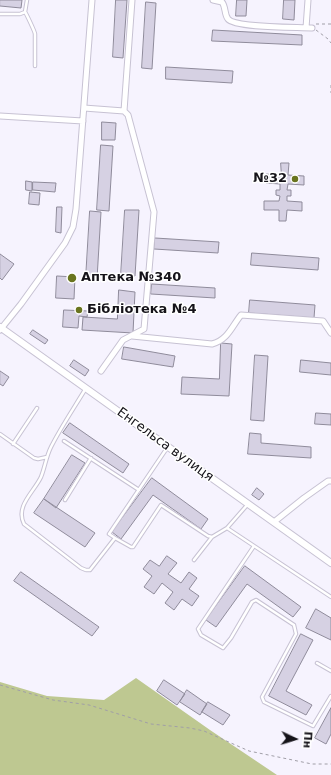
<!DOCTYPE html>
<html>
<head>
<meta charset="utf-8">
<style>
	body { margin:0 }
	#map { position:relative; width:331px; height:775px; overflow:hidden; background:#f6f3fe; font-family:"DejaVu Sans",sans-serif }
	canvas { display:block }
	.north { position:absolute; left:275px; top:719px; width:40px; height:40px; -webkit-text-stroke:3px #fff; paint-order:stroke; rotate:94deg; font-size:11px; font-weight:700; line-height:16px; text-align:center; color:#151319 }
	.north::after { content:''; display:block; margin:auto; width:14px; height:18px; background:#151319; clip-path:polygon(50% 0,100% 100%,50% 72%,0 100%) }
</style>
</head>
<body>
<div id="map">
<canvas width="331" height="775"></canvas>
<div class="north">Пн</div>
</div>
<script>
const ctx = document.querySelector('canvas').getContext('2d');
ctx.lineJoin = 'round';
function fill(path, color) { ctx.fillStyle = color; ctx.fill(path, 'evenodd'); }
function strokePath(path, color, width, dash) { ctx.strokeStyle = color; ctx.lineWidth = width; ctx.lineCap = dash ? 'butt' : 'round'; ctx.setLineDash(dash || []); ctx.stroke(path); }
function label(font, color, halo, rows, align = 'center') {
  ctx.font = font + ' "DejaVu Sans",sans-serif'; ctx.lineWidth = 3; ctx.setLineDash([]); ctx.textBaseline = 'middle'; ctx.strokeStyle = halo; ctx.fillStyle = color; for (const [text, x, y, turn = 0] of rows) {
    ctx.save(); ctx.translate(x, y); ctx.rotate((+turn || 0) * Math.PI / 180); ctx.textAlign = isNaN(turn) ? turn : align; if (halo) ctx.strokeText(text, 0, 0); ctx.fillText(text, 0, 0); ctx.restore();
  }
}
fill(new Path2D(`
	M136,678L210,730L277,775H0V682L47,696L104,700Z`), '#bec891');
const building = new Path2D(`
	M0,0H22L21,8L0,6Z
	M116,0H127L123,58L113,57Z
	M237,0H247L246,16H236Z
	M284,0H295L294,20L283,19Z
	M146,2L156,3L152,69L142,68Z
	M213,30L302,35V45L212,41Z
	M166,67L233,71L232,83L166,79Z
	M102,122L116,123L115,140H102Z
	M101,145L113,146L109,211L97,210Z
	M281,163H289L288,175L304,176V185L288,184L287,190H291V196H287V201L302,202V211L287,210L286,221H279V210H264V201H279L280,196L276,195V190H280V184L266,183V174L281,175Z
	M26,181L32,182V191L26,190Z
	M33,182L56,183L55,192L33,190Z
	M30,192L40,193L39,205L29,204Z
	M57,207H62L61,233L56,232Z
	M125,210H139L135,276L121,275Z
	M90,211L101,212L97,279L86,278Z
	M155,238L219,242L218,253L154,249Z
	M252,253L319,258L318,270L251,265Z
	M0,254L14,264L2,280L0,278Z
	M57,276L75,277L74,299L56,298Z
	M152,284L215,288V298L151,294Z
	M119,290L135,292L133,333L82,330L83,317L117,319Z
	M250,300L315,305L314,318L249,313Z
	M64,310L88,311L87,317L79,316L78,328L63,327Z
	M33,330L48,340L45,344L30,334Z
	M221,343L232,344L229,396L181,394L182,377L219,379Z
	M124,347L175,356L173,367L122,359Z
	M255,355L268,356L264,421L251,420Z
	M74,360L89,370L85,376L70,366Z
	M301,360L331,363V375L300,372Z
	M0,371L9,377L3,386L0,384Z
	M316,413L331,414V425L315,424Z
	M70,423L129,464L123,473L63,433Z
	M250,433L261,434V443L311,447V458L248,454Z
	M72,455L85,463L56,508L44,499Z
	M152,478L208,519L201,529L153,495L121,539L112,532Z
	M257,488L264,494L259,500L252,495Z
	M44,499L95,533L85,547L34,513Z
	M167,556L177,563L168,574L181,583L189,572L197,578L189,589L199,596L192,606L182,599L174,610L165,603L173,592L162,583L154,594L144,587L152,576L143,569L150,560L159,566Z
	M245,566L301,607L293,617L247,584L216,627L206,620Z
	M21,572L99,627L92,636L14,581Z
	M316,609L331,618V640L306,628Z
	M301,634L313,640L286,691L312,705L306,715L269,696Z
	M164,680L185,694L177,705L157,691Z
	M187,690L207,704L200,715L180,702Z
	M208,702L230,715L223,725L202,712Z
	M331,708V734L326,744L315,738Z`);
fill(building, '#d6d1e3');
strokePath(building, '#8f8b9b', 1);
const service = new Path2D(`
	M25,12C26,13 35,32 35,34V66
	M0,14H20L25,12L27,0
	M86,388C74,408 61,427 51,447C46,457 45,467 41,477C34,492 15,506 24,524L81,568L86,570H90L115,538L109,534L167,448
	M0,434L34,458L38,459L47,457
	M64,441L139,490
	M13,444L37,408
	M65,500L91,458
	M227,528L331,597
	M115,538L131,547H133L161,505L208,536L212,537L227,528L248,504
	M254,546L198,629L201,635L223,648L231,638L252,602L256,600L294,625L296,634L262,697L264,702L313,726L331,696
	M194,560L212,537
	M317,663L331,671`);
const minor = new Path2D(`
	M213,0L222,2C226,7 224,14 228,19C235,28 298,27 312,28
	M306,28L308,0
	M84,108L124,111L128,115L154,212L144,329L123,340L101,371
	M124,111L132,0
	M0,116L83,121
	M0,330L21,304L65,243L73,227L76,209L92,0
	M132,336L212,344C228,340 232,326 241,315L323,321L331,333
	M274,522L304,498L328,481H331`);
const tertiary = new Path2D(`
	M0,327L331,563`);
strokePath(service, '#c7c2d3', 4.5);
strokePath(minor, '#c7c2d3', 7);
strokePath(tertiary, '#c7c2d3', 8);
strokePath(new Path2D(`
	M316,24H331
	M316,30L328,39L331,43
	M331,85V93
	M0,685L53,700L89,705L151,724L190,728L204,731L249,751L312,764H331`), '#a09ea7', 1, [3, 3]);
strokePath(service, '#fff', 2.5);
strokePath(minor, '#fff', 5);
strokePath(tertiary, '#fff', 6);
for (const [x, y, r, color] of [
	[295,179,4,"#69741f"],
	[72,278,5,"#69741f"],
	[79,310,4,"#69741f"]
]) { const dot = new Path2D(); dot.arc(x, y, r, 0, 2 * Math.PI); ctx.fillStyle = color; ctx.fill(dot); strokePath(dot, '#fff', 1.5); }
label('bold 13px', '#151319', '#fff', [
	["№32",287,179,"right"],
	["Аптека №340",81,278],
	["Бібліотека №4",87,310]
], 'left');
label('13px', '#151319', '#fff', [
	["Енгельса вулиця",165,445,36]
]);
</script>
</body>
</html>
